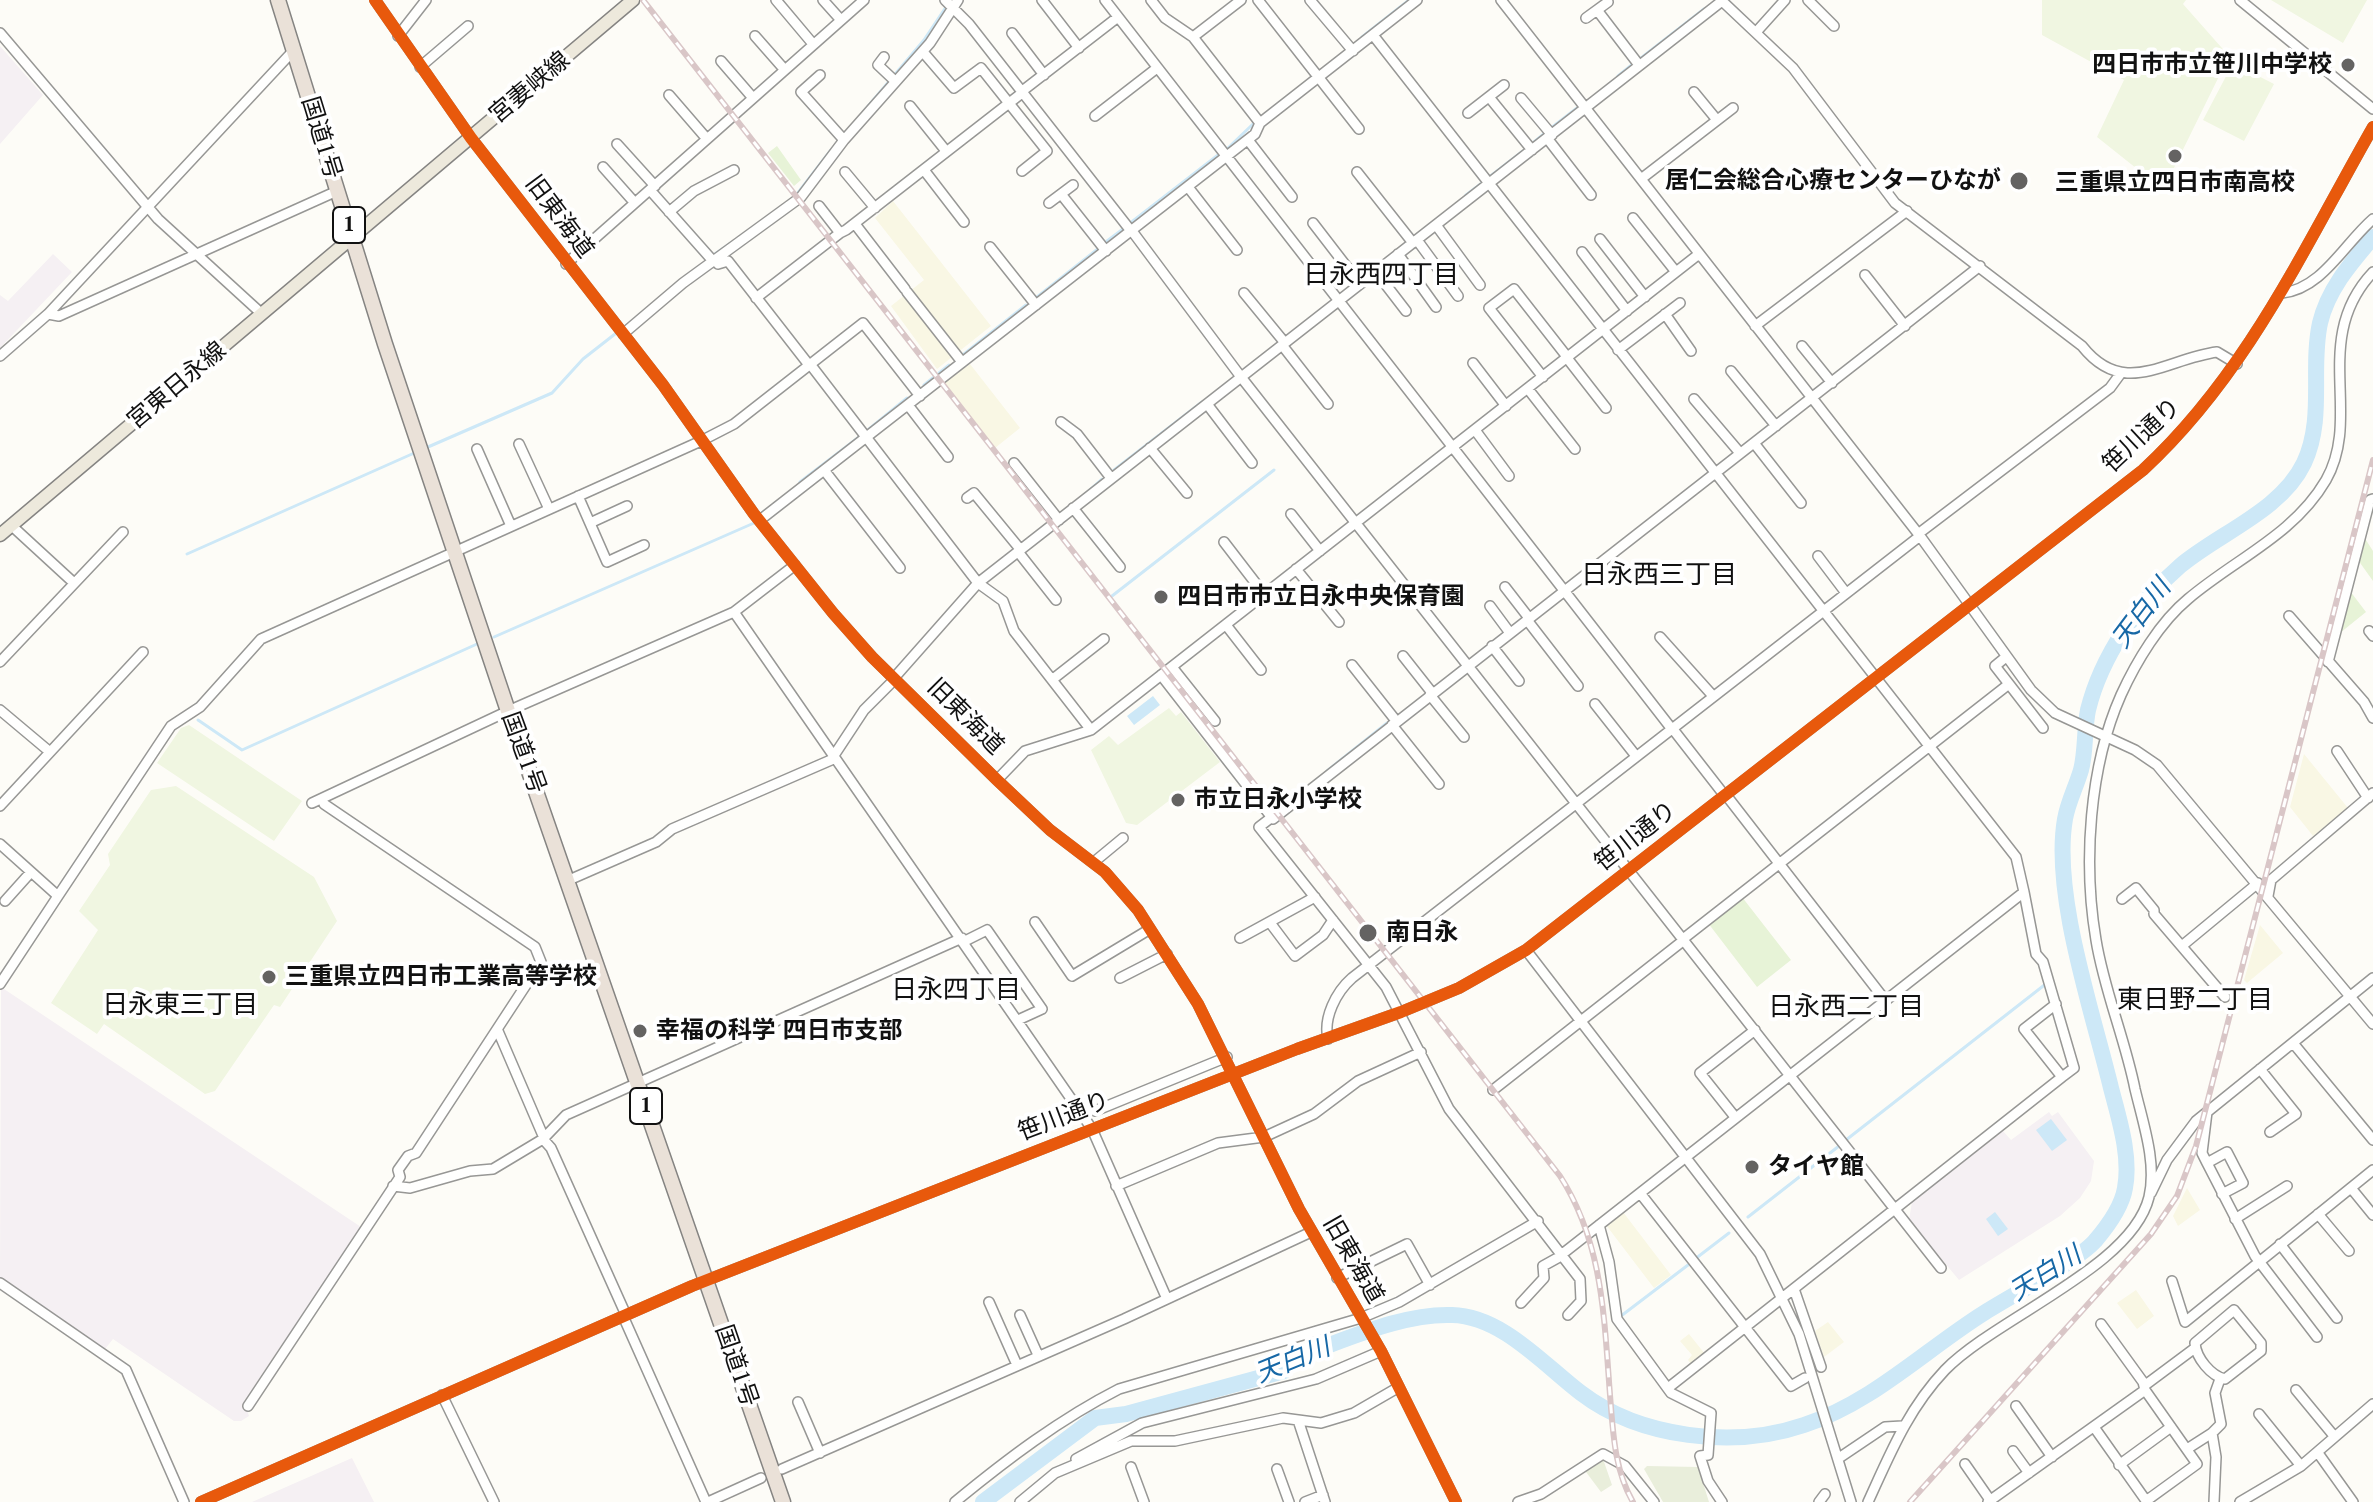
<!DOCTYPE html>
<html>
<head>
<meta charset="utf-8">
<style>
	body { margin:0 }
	canvas { display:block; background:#fdfcf7 }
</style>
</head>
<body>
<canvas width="2373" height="1502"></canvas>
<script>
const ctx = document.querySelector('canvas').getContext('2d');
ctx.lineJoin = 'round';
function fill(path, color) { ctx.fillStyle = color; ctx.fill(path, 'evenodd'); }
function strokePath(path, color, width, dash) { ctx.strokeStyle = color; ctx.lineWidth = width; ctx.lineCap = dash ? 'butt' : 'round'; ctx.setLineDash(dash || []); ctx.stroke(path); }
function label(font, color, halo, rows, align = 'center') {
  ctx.font = font + ' "PT Serif","Noto Sans JP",serif'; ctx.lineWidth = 8; ctx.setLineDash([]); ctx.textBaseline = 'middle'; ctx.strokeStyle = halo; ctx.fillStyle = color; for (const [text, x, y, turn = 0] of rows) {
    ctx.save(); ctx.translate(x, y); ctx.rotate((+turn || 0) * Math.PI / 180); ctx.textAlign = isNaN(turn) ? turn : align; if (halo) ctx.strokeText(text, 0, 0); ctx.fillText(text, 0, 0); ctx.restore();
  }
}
fill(new Path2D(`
	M0,46L43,95L0,144Z
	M53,254L72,272L0,348V295L8,301Z
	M1,987L361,1227L244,1401L249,1416L241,1421H234L113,1339L105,1349L0,1278Z
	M2049,1112L2052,1116L2058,1112L2094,1161L2091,1181L2080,1198L2060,1216L1959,1280L1909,1220L1912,1202L2003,1131L2011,1140Z
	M352,1458L374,1502H252Z`), '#f5f0f3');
fill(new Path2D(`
	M893,201L991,326L937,369L891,306L924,280L875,218Z
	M970,364L1020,428L995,448L943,384Z
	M2304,754L2348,808L2313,836L2290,807Z
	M2260,925L2283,953L2247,983L2244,980Z
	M2187,1188L2200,1210L2178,1226L2173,1216Z
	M1623,1212L1671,1275L1654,1288L1606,1225Z
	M2136,1290L2154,1316L2137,1329L2117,1303Z
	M1828,1322L1844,1342L1824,1357L1815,1331Z
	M1689,1334L1705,1354L1691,1364L1688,1360L1692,1355L1680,1341Z`), '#f9f7e4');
fill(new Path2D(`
	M777,146L801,180L794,186L768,153Z
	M2364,537L2373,551V581L2358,560Z
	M2350,591L2366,612L2340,633Z
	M1742,897L1791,960L1757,987L1708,923Z`), '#e7f3d7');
fill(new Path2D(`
	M1603,1459L1612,1485L1601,1492L1583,1468Z
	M1647,1466L1698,1467L1709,1502H1663L1644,1469Z`), '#e9eedb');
fill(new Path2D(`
	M2042,0H2186L2183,4L2229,56L2168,180L2156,184L2097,137L2124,80L2042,35Z
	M2271,0H2367L2343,43Z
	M2233,63L2274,84L2244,141L2203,120Z
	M1169,708L1176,716L1181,712L1220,762L1137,825L1126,823L1091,750L1109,736L1118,745Z
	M189,725L302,801L274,841L157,763L181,728Z
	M176,786L314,877L337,921L280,1007L274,1005L215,1091L205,1094L104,1024L97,1034L51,1003L98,930L79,911L110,865L108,854L151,790Z`), '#f0f6e1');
fill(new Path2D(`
	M1153,696L1160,705L1134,725L1127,716Z
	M2051,1119L2067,1140L2052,1151L2036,1130Z
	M1995,1212L2008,1229L1998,1236L1986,1219Z`), '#cde8f7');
strokePath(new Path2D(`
	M1362,37L1409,0
	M1641,58L1704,9
	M1618,76L1634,63
	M864,111L924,40L946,7
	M1551,128L1577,108
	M1534,142L1545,133
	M1228,148L1253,124
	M1488,178L1523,151
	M797,194L831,150
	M1466,195L1482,183
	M1129,224L1218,155
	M1107,241L1123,229
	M715,254L731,243
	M1037,297L1099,248
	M964,354L1026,305
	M939,373L949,365
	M924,385L934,377
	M869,429L907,398
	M428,447L552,393L583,359L615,334
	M1114,470L1202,402
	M800,482L859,437
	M1084,495L1102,479
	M187,554L412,454
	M1112,596L1274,470
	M494,637L754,523
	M198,720L242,750L477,644
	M1327,771L1387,723
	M1846,1140L2047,983
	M1748,1217L1839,1146
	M1695,1259L1729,1233
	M1621,1316L1688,1265`), '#cde8f7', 3);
strokePath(new Path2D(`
	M983,1502L1095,1418L1126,1414L1284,1371L1296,1357C1344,1341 1401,1313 1452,1315C1502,1316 1544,1365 1581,1393C1640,1438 1734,1449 1804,1425C1872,1403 1925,1350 1984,1313C2012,1295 2076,1262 2095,1241C2107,1227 2122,1206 2125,1188C2131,1156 2119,1119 2111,1088C2093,1013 2052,894 2065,819C2068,802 2076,787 2081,770C2086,751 2084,730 2088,710C2101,657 2139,601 2180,566C2219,533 2281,511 2304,463C2325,418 2310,369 2320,323C2328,289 2351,263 2373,237`), '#cde8f7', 16);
const minor = new Path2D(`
	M375,0L471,138L663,385L754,514L833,613L872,657L997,780L1050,830L1105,872L1138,910L1198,1004L1299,1209L1381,1351L1456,1502
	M776,0L813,44
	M823,0L840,19
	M945,0L969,24L1131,231
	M1042,0L1079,48
	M1105,0L1671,728
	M1151,0L1165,18L1193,37L1260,123
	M1258,0L1359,129
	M1310,0L1353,51
	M1501,0L1920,536L2031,690L2055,713L2135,750L2157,765L2373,1024
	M1721,0L1793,68L1895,203L2082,346C2124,399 2165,359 2217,352L2237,364
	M1808,0L1834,26
	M2240,0L2373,109
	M1597,10L1639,65
	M1586,18L1608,2
	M1758,30L1785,0
	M0,33L158,219L262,314
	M1012,33L1044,75
	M1373,35L2016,857L2024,892L1561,1255
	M398,36L426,0
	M755,36L784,69
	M1193,37L1241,0
	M923,52L954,88L981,68L1047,151L1022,171
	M884,57L878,65L895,81
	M721,61L753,98
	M420,67L468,26
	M820,75L801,92L844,140
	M1021,92L1118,17
	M1694,92L1717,120
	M669,95L707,139
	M1489,97L1532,150
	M1521,98L1552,135
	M910,106L946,151
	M1468,113L1504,85
	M1095,116L1157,68
	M1547,138L1591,195
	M1248,140L1292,197
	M617,144L655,186
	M603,167L634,202
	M924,170L964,222
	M845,172L875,208
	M1357,172L1413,243
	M1641,179L1733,108
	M1188,187L1237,250
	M650,190L713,261
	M1061,194L1106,251
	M1049,203L1073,185
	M819,206L840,233L846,230L1022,93
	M669,212L694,191L734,170
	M1633,218L1676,272
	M1313,223L1360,284
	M855,224L905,289
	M1436,225L1480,285
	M1132,231L1241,377L1941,1268
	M1600,239L1645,297
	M1417,240L1458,296
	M990,247L1036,305
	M1582,252L1627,311
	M1398,254L1436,307
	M566,264L864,0
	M718,264L728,261L809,365
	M1376,272L1406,311
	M1865,275L1905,326
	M907,292L962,362
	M1244,293L1285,343
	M2282,293C2322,289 2344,244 2373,219
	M756,298L840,233
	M48,314L59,316L337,191
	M1665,314L1691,351
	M1755,326L1907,211
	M623,334L683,283L801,197L844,140L930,43L958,0
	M1282,345L1328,404
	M1802,346L1832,383
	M1618,350L1680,303
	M0,356L48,314L294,50
	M1567,358L1606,408
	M1473,363L1506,406
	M810,364L978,583L1003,601L1014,631L1091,730
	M1731,371L1776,426
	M1543,377L1489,308L1514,289L1568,358
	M1528,389L1575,449
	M1694,399L1740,453
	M1207,404L1252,463
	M908,405L948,457
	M1061,422L1077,434L1111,478
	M1475,430L1509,476
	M1754,443L1801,503
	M519,444L549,509
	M1150,448L1187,493
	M477,449L511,526
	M1014,463L1059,520
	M824,470L900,568
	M578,496L607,562L644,545
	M967,498L974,493L1020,549
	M1073,508L1120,567
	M1291,514L1320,551
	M760,520L1255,134L1260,123L1417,0
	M590,523L627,506
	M12,526L74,583
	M1918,534L2110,388L2121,373
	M1224,542L1264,594
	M1019,553L1056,600
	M1818,556L1846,593
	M1296,569L1339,622
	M1505,587L1529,618
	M1490,606L1510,633
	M734,612L1092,1129L1167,1299
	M2289,616L2364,702L2373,718
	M1527,620L1578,686
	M1226,625L1261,670
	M2369,631L2373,636
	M1660,637L1713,696
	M1492,646L1519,681
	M1403,656L1433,694
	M0,662L123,532
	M2328,662L2370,500L2373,499
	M1352,665L1397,722
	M1172,667L1215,721
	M1161,675L1273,819L1980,266
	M894,678L978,583L1722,1
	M1053,679L1104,639
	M2009,684L2043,728
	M1430,695L1464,737
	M1595,704L1636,756
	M0,710L50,752
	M1392,725L1439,784
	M1672,728L1725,796
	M2337,751L2368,798
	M997,780L1025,751L1091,730L1699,254
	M1726,795L1885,1000
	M312,803L508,711L734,612L795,565
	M0,806L143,652
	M1272,817L1259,827L1386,987L1449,1109L1580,1279L1581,1301L1568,1315
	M0,844L58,896L0,984
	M1094,862L1123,838
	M569,880L656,842L672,829L831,760L864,710L895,679
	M2024,892L2036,954L2043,962L2074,1068L2062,1077
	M58,896L171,726L200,707L261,639L701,441L734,424L863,323L920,396
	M2268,896L2271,880L2373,793
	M2122,899L2136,888L2154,910V914L2225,997
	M5,901L31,872
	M1035,922L1072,976L1150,929
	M1271,924L1295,956L1323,935L1333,920
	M1240,938L1315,897
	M1683,939L2009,684L1995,666L2006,657
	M963,942L987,930L1042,1009L1018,1020
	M2183,945L2258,883
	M1526,950L1760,1254L1799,1334L1851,1502
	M1120,978L1167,954
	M498,1031L544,1138
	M1328,1039C1323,1018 1336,992 1352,978L1920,536
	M2293,1043L2373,1140
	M2260,1069L2296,1114L2270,1132
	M1493,1090L1684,940
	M1095,1111L1227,1057
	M1735,1117L1700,1073L1755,1030
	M543,1139L551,1148L626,1315
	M2207,1163L2202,1153L2207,1112
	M393,1186L410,1188L470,1171L493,1169L543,1139L566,1115L962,938
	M1116,1186L1218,1143L1264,1137L1314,1114L1358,1081L1421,1052
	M2351,1188L2373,1215
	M1640,1193L1791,1386L1805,1378
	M2151,1193L2167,1160L2196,1121L2373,978
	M2222,1194L2243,1183L2227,1152L2207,1163L2255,1256L2317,1337
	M2318,1214L2349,1251
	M2235,1219L2287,1186
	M1599,1225L1609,1262L1617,1319L1671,1393L1711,1413L1708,1455L1700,1456L1708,1481L1722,1502
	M2280,1244L2337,1318
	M1337,1278L1407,1244L1430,1285
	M2172,1281L2185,1322L2373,1170
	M0,1283L126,1370L184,1502
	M1794,1289L1821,1367
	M989,1302L1017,1365
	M1521,1303L1544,1278L1543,1266L1561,1256
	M2234,1310L2261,1343V1351L2225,1379C2211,1376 2196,1358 2195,1343Z
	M1020,1315L1038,1355
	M623,1316L706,1502
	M2101,1324L2143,1382L2145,1390
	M2144,1386L2195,1348
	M1668,1388L2062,1077L2024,1029L2056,1004
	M2296,1390L2334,1436
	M442,1395L494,1502
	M798,1402L820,1453
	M248,1406L400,1177L398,1170L408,1156L416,1153L541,962L535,947L324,804
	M2016,1406L2052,1457
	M2259,1414L2301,1466
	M1298,1420L1325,1502
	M2094,1427L2147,1502
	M2187,1449L2212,1433
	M2013,1451L2029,1473
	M2318,1453L2353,1502
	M1839,1458L1885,1427L1902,1426
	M1076,1459L1142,1423L1316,1379L1381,1351
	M1965,1464L1990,1500
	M2119,1465L2171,1427
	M1131,1467L1144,1502
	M782,1469L1124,1319L1311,1232
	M1277,1469L1289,1502
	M201,1502L692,1286L1297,1049L1401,1012L1459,988L1526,950L2143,470C2247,374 2304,248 2373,127
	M708,1502L761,1478
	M955,1502C1006,1460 1060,1419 1119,1389L1361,1318L1399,1302L1538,1221
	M1020,1502L1055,1473L1131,1441H1175L1283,1418L1321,1423L1354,1413L1399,1387
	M1305,1502L1323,1495
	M1518,1502L1541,1494L1603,1454L1625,1466L1654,1502
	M1819,1502L1825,1494
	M1868,1502C1890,1454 1908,1409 1945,1370C1997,1317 2132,1267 2149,1197C2157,1163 2143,1123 2135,1089C2125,1039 2104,990 2096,940C2083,863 2089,767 2121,695C2136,662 2160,622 2188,599C2235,559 2294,535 2326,480C2363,415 2310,339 2373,272
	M1988,1502L2145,1390L2197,1464L2146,1501
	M2214,1502L2216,1457L2212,1433L2221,1424L2215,1393L2220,1379
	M2240,1502L2301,1466L2373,1404`);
const major = new Path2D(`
	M0,535L633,0`);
const highway = new Path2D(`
	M278,0L385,344L508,711L783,1502`);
strokePath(minor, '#979795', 12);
strokePath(major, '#858482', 15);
strokePath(highway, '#858482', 17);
strokePath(minor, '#fffffe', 9);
strokePath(major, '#ede9dc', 12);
strokePath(highway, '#eae1d8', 14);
const rail = new Path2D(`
	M643,0L1560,1176C1603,1243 1604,1317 1610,1395C1613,1431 1614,1469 1633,1502
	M1910,1502L2151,1234L2177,1196L2196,1146L2373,460`);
strokePath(rail, '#d9c6c7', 6);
strokePath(rail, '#fff', 3, [9]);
strokePath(new Path2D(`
	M375,0L471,138L663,385L754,514L833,613L872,657L997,780L1050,830L1105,872L1138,910L1198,1004L1299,1209L1381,1351L1456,1502
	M201,1502L692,1286L1297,1049L1401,1012L1459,988L1526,950L2143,470C2247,374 2304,248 2373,127`), '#e8590c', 12);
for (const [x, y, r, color] of [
	[2348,65,8,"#646362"],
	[2175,156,8,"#646362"],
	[2019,181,10,"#646362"],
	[1161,597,8,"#646362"],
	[1178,800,8,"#646362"],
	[1368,933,10,"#646362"],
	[269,977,8,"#646362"],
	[640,1031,8,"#646362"],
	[1752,1167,8,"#646362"]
]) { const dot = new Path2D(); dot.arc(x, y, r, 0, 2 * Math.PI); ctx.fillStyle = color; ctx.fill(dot); strokePath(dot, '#fff', 3); }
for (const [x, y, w] of [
	[349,225,32],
	[646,1106,32]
]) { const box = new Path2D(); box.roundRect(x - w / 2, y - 18, w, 36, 6); ctx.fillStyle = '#fff'; ctx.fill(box); strokePath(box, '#111', 2); }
label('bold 22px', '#111', null, [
	["1",349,225],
	["1",646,1106]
]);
label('bold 24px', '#111', '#fff', [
	["四日市市立笹川中学校",2332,65,"right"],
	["居仁会総合心療センターひなが",2001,181,"right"],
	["三重県立四日市南高校",2175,183,"center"],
	["四日市市立日永中央保育園",1177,597],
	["市立日永小学校",1194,800],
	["南日永",1386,933],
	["三重県立四日市工業高等学校",285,977],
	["幸福の科学 四日市支部",656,1031],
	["タイヤ館",1768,1167]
], 'left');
label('24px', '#111', '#fff', [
	["宮妻峡線",530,88,-40],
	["国道1号",321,138,73],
	["旧東海道",559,217,53],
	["宮東日永線",177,386,-40],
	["笹川通り",2142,436,-43],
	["旧東海道",965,717,45],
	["国道1号",523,753,70],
	["笹川通り",1636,837,-38],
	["笹川通り",1064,1117,-21],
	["旧東海道",1353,1260,60],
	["国道1号",736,1366,71]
]);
label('26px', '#111', '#fff', [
	["日永西四丁目",1381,276],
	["日永西三丁目",1659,576],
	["日永四丁目",956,991],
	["東日野二丁目",2195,1001],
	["日永東三丁目",180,1006],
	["日永西二丁目",1846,1008]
]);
label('italic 26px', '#1768a6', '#fff', [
	["天白川",2142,614,-53],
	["天白川",2046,1274,-32],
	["天白川",1293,1361,-22]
]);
</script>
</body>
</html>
